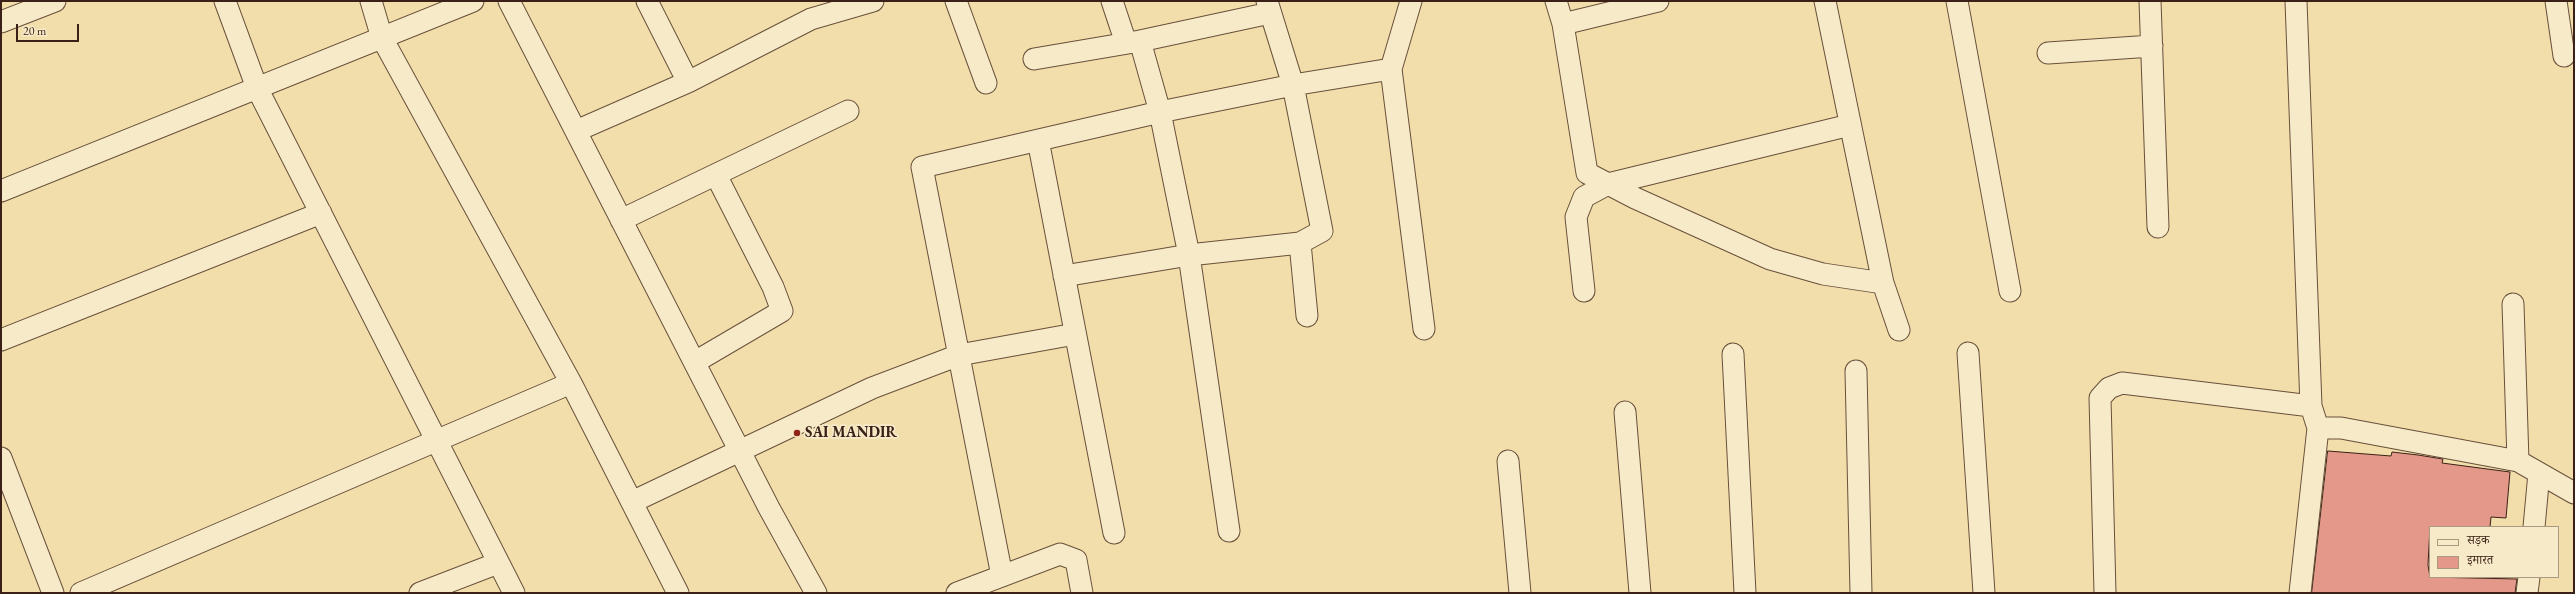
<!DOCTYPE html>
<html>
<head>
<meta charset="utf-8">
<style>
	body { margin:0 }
	#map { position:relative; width:2575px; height:594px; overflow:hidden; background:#f2deab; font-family:"EB Garamond","Noto Serif Devanagari",serif }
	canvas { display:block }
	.frame { position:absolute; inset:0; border:2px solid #3a2016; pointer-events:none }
	.legend { position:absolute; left:2429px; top:526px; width:130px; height:52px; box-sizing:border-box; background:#f7eac8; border:1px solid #ab9981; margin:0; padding:5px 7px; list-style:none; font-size:12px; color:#3a2016 }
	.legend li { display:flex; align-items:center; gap:8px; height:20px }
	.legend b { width:20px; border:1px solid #ab9981 }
	.scale { position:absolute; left:16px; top:24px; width:63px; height:18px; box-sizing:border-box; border:2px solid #3a2016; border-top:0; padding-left:5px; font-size:12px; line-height:14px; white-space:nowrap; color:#3a2016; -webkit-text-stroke:3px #f7eac8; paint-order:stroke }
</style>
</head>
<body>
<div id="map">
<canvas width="2575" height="594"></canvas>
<div class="frame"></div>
<ul class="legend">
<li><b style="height:5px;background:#f7eac8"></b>सड़क</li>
<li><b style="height:11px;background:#e3988a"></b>इमारत</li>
</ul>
<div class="scale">20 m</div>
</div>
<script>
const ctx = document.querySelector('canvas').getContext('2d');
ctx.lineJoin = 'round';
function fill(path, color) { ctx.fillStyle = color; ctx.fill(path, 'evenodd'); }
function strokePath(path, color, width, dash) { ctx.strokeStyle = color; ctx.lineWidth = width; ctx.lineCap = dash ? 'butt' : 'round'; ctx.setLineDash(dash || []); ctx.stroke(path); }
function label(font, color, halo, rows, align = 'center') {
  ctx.font = font + ' "EB Garamond",serif'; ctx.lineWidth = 3.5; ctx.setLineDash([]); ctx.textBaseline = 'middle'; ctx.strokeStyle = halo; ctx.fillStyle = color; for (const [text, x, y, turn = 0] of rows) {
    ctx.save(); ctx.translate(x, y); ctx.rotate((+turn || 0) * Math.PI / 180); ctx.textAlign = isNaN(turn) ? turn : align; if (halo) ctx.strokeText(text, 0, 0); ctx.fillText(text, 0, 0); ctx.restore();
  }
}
const building = new Path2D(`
	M2328,451L2391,456L2392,452L2418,455L2443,459L2442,463L2510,472L2506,518L2491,517L2490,527H2430L2428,565L2430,577L2517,579L2515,593H2312Z`);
fill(building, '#e3988a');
strokePath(building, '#3a2016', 1);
const minor = new Path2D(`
	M225,1L257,88L514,593
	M371,1L382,38L571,383
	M509,1L769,508L816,593
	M647,1L688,82L811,19L873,1
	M956,1L986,83
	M1112,1L1126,43
	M1267,1L1293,85L1391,69L1424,329
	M1556,1L1563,24L1658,1
	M1957,1L2010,291
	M2150,1L2158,227
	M2296,1L2311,406L2318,428H2341L2518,461L2574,493
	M2556,1L2564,56
	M1,22L55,1
	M1563,24L1587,173L1635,198L1770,259L1823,274L1883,283L1825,1
	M1140,41L1270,13
	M2048,53L2152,46
	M1391,69L1411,1
	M576,131L688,82
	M1038,140L1114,533
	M1,191L473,1
	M621,220L848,111
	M1300,243L1307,316
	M1064,276L1189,255L1300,243L1322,231L1293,85L1160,112L1189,255L1229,531
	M1883,283L1899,330
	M1584,291L1576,217L1584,197L1608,184L1850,125
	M2513,304L2518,461
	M1,340L321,213
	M1968,353L1984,593
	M1733,354L1745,593
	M695,362L782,311L773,287L716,175
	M1856,371L1861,593
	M1625,412L1640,593
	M1,458L53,593
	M1508,461L1520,593
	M632,502L872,388L959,355L1075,334
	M2534,527L2539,473
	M1002,576L922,167L1160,112L1140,41L1034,59
	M81,593L571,383L678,593
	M420,593L498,563
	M957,593L1060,554L1076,560L1082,593
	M2105,593L2100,398L2109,388L2122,383L2311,406
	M2300,593L2318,428
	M2527,593L2529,577`);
strokePath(minor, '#68503b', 23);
strokePath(minor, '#f7eac8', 21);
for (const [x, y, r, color] of [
	[797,433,4,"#8f2418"]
]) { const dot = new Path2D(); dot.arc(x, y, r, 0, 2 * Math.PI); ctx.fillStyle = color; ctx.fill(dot); strokePath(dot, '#f7eac8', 1.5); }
label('bold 15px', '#3a2016', '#f7eac8', [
	["SAI MANDIR",805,433]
], 'left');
</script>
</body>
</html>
